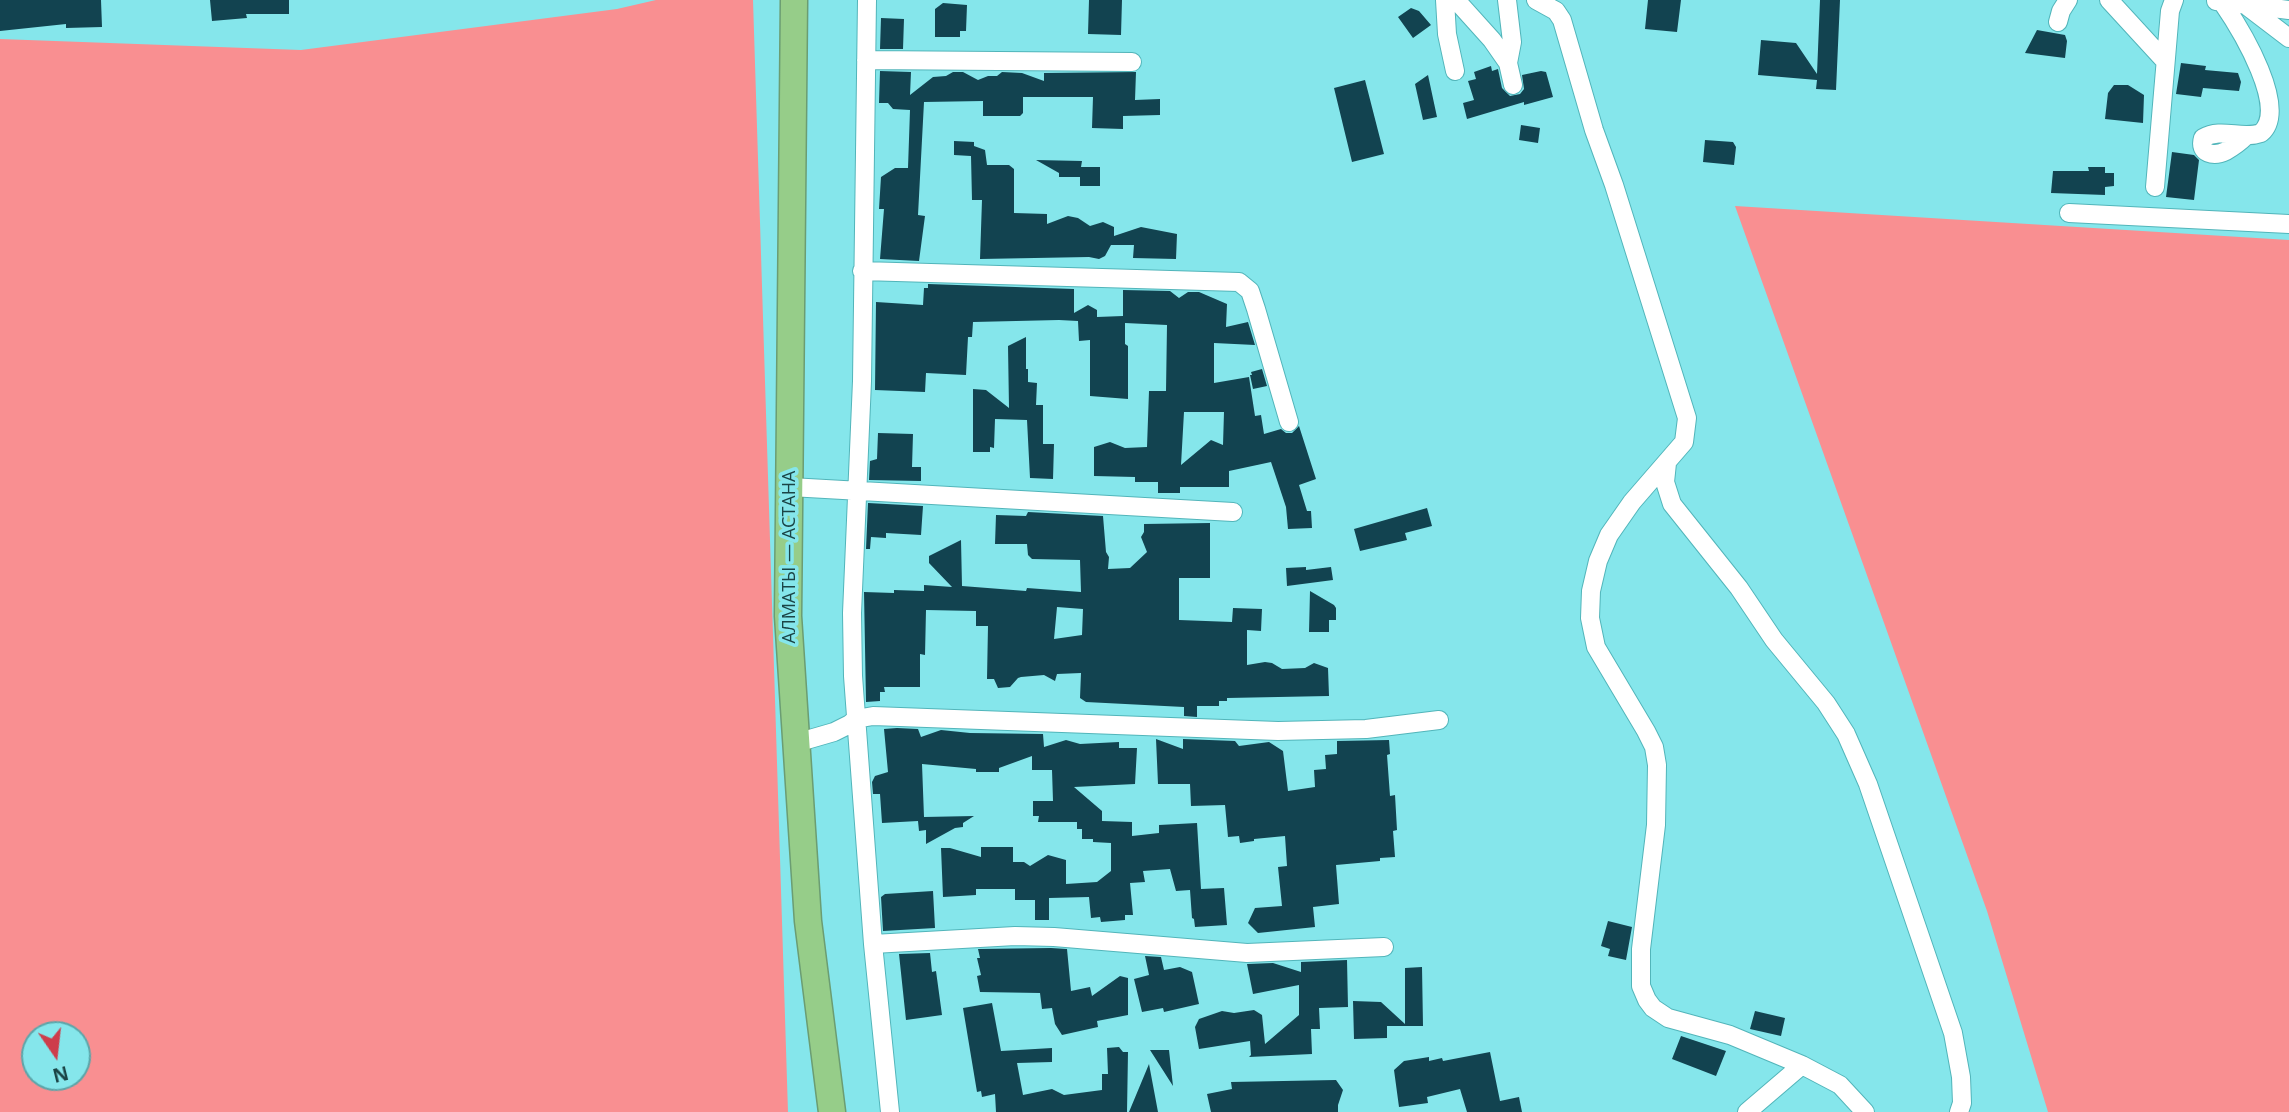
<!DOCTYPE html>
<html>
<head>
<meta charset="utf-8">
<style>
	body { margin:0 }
	#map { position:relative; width:2289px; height:1112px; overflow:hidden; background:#85e6eb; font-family:"Open Sans",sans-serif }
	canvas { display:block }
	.north { position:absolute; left:21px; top:1021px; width:70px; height:70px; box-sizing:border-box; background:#85e6eb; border:2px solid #5ba5a9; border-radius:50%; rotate:166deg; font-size:19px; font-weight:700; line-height:28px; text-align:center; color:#1b4446 }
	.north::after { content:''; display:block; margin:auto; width:24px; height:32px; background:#cd3d4b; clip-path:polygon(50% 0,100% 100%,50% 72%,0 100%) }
</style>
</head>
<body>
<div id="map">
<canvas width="2289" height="1112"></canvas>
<div class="north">N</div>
</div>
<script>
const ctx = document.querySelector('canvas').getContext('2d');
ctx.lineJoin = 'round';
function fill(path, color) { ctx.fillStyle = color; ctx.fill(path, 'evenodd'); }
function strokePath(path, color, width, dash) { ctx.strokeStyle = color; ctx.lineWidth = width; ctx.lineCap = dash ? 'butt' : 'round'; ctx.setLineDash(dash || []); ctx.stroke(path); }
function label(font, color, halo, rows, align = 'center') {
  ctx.font = font + ' "Open Sans",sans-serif'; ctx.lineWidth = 7; ctx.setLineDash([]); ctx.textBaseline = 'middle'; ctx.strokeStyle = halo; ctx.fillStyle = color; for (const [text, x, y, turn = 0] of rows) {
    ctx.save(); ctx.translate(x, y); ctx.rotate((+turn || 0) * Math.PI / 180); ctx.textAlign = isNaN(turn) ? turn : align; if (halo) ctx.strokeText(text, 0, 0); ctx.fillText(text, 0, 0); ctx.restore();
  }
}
fill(new Path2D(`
	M656,0H753L788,1112H0V39L301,50L617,9ZM77,1035V1077H35V1035Z
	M1735,206L2289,240V1112H2048L1987,911Z`), '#f98f91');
fill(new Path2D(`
	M0,0H101L102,27L66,28V24L0,31Z
	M210,0H289V14H246L247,18L212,21Z
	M1089,0H1122L1121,35L1088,34Z
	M1648,0H1681L1677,32L1645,29Z
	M1820,0H1840L1836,90L1816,89L1817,80L1758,75L1761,40L1796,43L1817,74Z
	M943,3L967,5L966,31H960V37H935V9Z
	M1411,8L1419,11L1431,25L1413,38L1398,17Z
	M881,18L904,19L903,49H880Z
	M2037,30L2065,35L2067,41L2065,58L2025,53Z
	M2181,63L2206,66L2205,70L2238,73L2241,82L2239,91L2203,88L2201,97L2176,94Z
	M1491,66L1492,71L1498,69L1502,88L1510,96L1520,94L1524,89L1522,75L1541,71L1546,72L1553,97L1524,105V102L1467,119L1463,103L1474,100L1468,81L1476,79L1474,72Z
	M880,71L911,72L910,95L933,77L946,76L953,72H963L978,80L988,76H997L1002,72L1022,73L1044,81V73L1136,72L1135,100L1160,99V115L1123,116V129L1092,128L1093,97H1023V113L1020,116H983V101L924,102L918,215L925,216L919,261L880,259L884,209H879L881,177L895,168H908L910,110L893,109L888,103H879Z
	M1428,75L1437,117L1423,120L1415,84Z
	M1365,80L1384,154L1352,162L1334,88Z
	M2114,85H2128L2144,95L2143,123L2105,119L2108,93Z
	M1521,125L1540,128L1538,143L1519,140Z
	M1705,140L1733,142L1736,147L1734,165L1703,162Z
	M954,141L974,142V146L985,150L987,165H1009L1014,169V213L1047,214V224L1068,216L1078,218L1090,226L1103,222L1114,227V236L1141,227L1177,234L1176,259L1133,258L1134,245H1111L1105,256L1099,259L1089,257L980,259L982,200H972L971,156L954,155Z
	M2172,152L2194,155L2199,160L2194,200L2166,197Z
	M1036,160L1082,161L1081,167H1100V186H1080V177H1059V173Z
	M2088,167H2105V173H2114V186L2105,187V195L2051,193L2053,171H2089Z
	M928,284L1074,289V313L1088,305L1097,310V317L1123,316V290L1170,291L1179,298L1188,292H1199L1227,304L1226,327L1248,322L1255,345L1214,343V383L1249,377L1255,416L1261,415L1264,434L1281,429L1286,433H1292L1299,426L1316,479L1299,485L1307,511H1311L1312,528L1288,529L1286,507L1271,462L1229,471V487H1180V493H1158V482H1135V477L1094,476V447L1110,442L1125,448L1147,447L1149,391H1166L1167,325L1125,323V344L1128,346V399L1090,396V340L1079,341L1078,321L1059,320L973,322L972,337H968L966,375L926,373L925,392L875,390L876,302L923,305L924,288H928ZM1184,412H1224L1223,445L1211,440L1181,465Z
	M1026,337V369H1028V382L1037,383L1036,405H1043V444H1054L1053,479L1030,478L1027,420L995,419L994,448L990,447V452H973V389L986,390L1009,408L1008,346Z
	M1262,369L1267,386L1253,389L1250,375H1252L1251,372Z
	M878,433L913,434L912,467H921V481L869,480L870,461L877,459Z
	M868,503L923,506L921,535L886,533V538L871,537L870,549H866Z
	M1427,508L1432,526L1405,533L1407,540L1360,551L1354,529Z
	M1028,512L1103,516L1106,552L1109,557L1108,569L1130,568L1147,552L1141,537L1144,532V524L1210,523V578H1179V620L1232,622L1233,608L1262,609L1261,631L1247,630V665L1265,662L1272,663L1282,669L1305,668L1314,663L1328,668L1329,696L1227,698V701H1219V706H1197V717L1184,716V707L1086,702L1080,698L1081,673L1057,674L1055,681L1044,675L1021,677L1018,678L1010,687L998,688L994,679H987L988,626H976V611L926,610L925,655L920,654V687H884L885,692H880V701L866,702L864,592L894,593V590L924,591V585L952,587L929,563V556L961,540L962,586L1026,591L1027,588L1081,592L1080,560L1032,559L1028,555L1027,544H995L996,515L1026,516ZM1057,607L1083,609L1082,635L1054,639Z
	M1306,567V570L1331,567L1333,580L1287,586L1286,568Z
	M1310,591L1334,605L1336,608V620H1329V632H1309Z
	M897,728L918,729L921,737L941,730L970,733L1043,734L1044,747L1066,740L1080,744L1119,742V748H1137L1135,784L1074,787L1102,811V821L1132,822V836L1159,833V825L1197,823L1201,889L1224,888L1227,925L1195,927L1194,919L1192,918L1190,890L1176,891L1170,869L1143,871L1145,882L1130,883L1133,915H1125V920L1101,922L1100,917L1091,918L1089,897L1049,898V920H1035V900H1015V889H976V895L943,897L941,848H950L981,857V847H1013V862H1024L1030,866L1048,855L1066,860V884L1097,882L1111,871V843L1093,842V839H1082V829H1077V822H1038L1039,816H1033V801H1053L1052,770H1032V756L999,768V772H976V769L922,764L924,817L974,816L963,823V827L955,828L926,844V830L919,831L918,821L882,823L880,794H873L872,782L875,776L888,772L884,729Z
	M1156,739L1183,749V739L1235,741L1239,746L1269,742L1283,751L1288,791L1315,787L1314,770L1326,769L1325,755L1337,754V741L1389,740L1390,754L1387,755L1390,796L1395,795L1397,830L1393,831L1395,857L1380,858V861L1336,865L1339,904L1313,907L1315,927L1258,933L1248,923L1255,908L1282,906L1278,867L1287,866L1285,836L1254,839V841L1240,843L1239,836L1228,837L1225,805L1191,806L1190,784H1158Z
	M933,891L935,928L883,931L881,897L885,894Z
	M1608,921L1632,927L1626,960L1608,956L1610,949L1601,946Z
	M1051,948L1067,949L1071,991L1090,987L1092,996L1120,976L1128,978V1015L1097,1021L1098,1027L1062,1035L1055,1024L1052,1008L1042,1009L1040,993L980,992L977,976L981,975L977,958H980L978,949Z
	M930,953L932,972L936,971L942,1015L906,1020L899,954Z
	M1145,956L1161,957L1164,970L1180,967L1192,972L1199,1004L1164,1012L1163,1008L1142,1012L1134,979L1149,975Z
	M1347,960L1348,1007L1319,1008L1320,1029H1311L1312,1054L1249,1057L1251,1055L1250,1041L1199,1049L1195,1027L1199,1019L1222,1011L1234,1013L1254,1010L1262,1015L1265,1044L1299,1015V985L1253,994L1247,964L1273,963L1301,972V962Z
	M1422,967L1423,1026H1387V1038L1354,1039L1353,1001L1381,1002L1405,1024V968Z
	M992,1003L1001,1051L1052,1048V1062L1017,1063L1023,1095L1052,1089L1064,1095L1102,1090V1074H1108L1107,1048L1119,1047L1123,1052H1128L1127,1112H996L995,1094L982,1097L981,1091L977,1092L963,1008Z
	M1755,1011L1785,1018L1781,1036L1750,1029Z
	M1681,1036L1726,1051L1716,1076L1672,1059Z
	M1150,1050H1169L1173,1086Z
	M1490,1052L1500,1101L1519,1097L1522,1112H1467L1460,1089L1427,1097L1428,1103L1399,1107L1394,1070L1404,1061L1429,1057V1061L1442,1058L1443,1061Z
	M1149,1064L1158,1112H1129Z
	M1336,1080L1343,1090L1338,1105V1112H1211L1207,1094L1232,1089L1231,1082Z`), '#124350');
const minor = new Path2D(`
	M867,0L862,381L852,613L853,676L873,944L890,1112
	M1445,0L1447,34L1455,71
	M1456,0L1492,40L1508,63
	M1507,0L1512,42L1508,63L1513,85
	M1536,0L1556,11L1562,20L1594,130L1614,185L1687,418L1684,442L1632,502L1609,535L1598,561L1591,591L1590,618L1596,647L1646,731L1654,747L1657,765L1656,825L1641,949V986L1647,1000L1653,1008L1668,1018L1730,1035L1802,1065L1840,1085L1865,1112
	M2109,0L2165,61
	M2216,1L2289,10
	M2222,2C2242,31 2289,109 2261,133C2241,140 2222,127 2203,138C2198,154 2214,157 2226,151C2233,147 2240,142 2246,136
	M2247,6L2289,38
	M2058,22L2061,11L2068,0
	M866,60L1132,62
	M2155,187L2170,11L2174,0
	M2069,213L2289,224
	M862,271L1239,282L1250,291L1256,309L1289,422
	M1667,463L1665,482L1672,504L1739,588L1774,640L1826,703L1846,734L1868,784L1953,1033L1961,1077L1962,1103L1959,1112
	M790,487L1233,512
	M796,743L834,732L850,724L856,719L873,716L1278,731L1366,729L1439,720
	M873,944L1015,936L1054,937L1247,953L1384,947
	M1747,1112L1802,1065`);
const highway = new Path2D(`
	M794,0L788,616L808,921L832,1112`);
strokePath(minor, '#52b5ba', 20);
strokePath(highway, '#6b9d72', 29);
strokePath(minor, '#fff', 18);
strokePath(highway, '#96cd89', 26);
label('18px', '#1b4446', '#85e6eb', [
	["АЛМАТЫ — АСТАНА",790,557,-90]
]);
</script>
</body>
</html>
